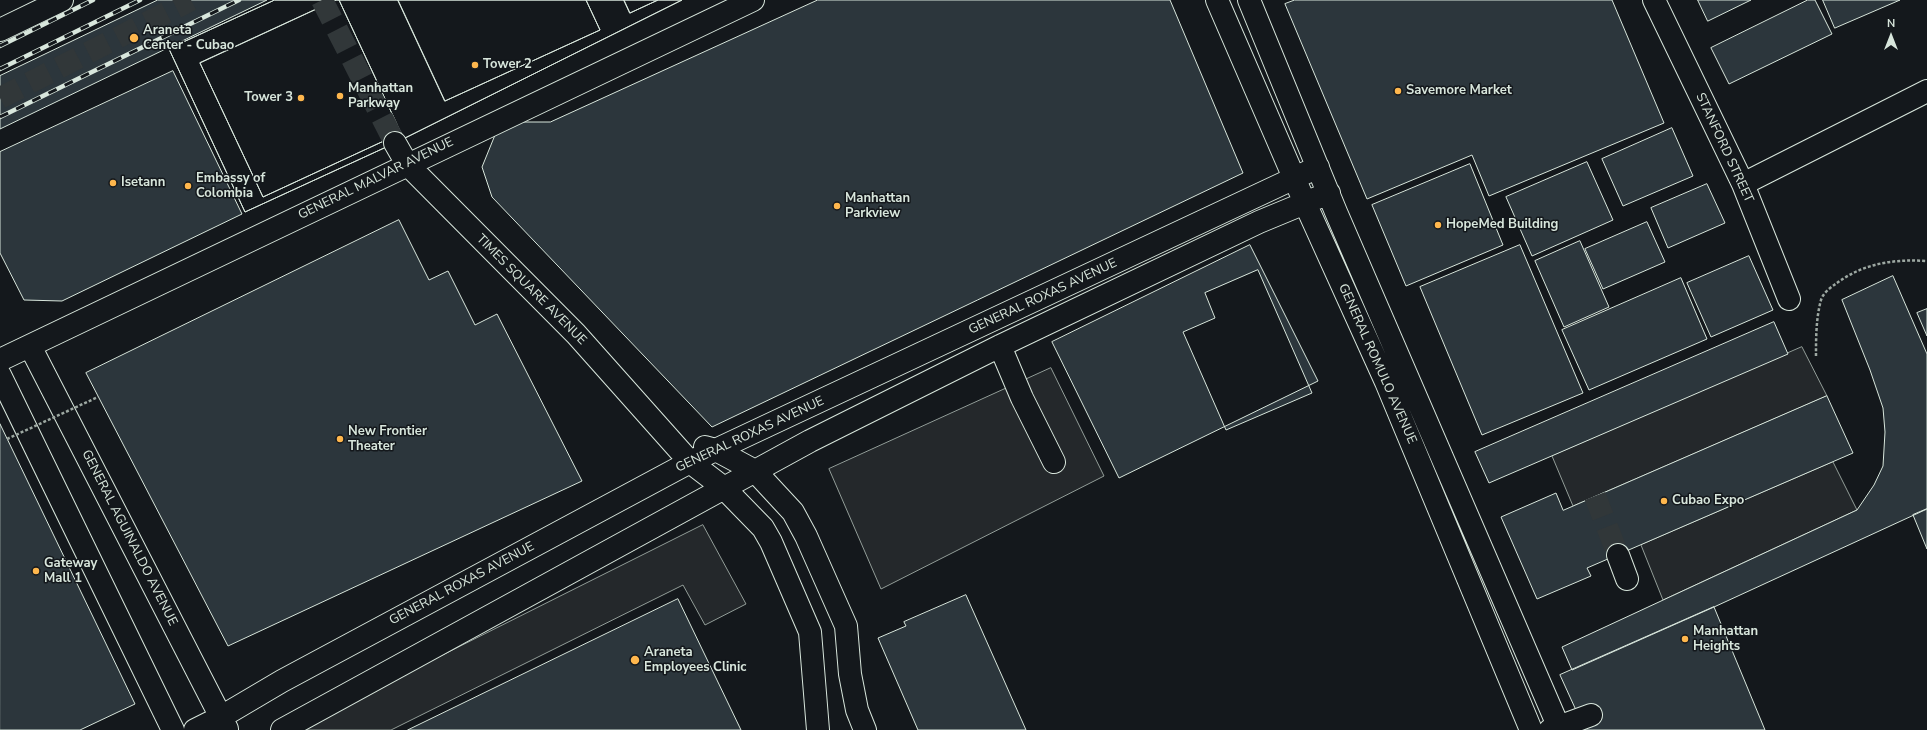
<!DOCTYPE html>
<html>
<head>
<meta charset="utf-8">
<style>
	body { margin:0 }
	#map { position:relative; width:1927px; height:730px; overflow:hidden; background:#14181c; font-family:"Nunito Sans",sans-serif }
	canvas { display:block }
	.north { position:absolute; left:1871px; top:16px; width:40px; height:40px; -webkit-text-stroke:3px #14181c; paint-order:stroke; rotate:0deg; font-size:11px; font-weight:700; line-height:16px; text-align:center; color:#d8e6dc }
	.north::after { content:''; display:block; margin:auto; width:14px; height:18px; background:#d8e6dc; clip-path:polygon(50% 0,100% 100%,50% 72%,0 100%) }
</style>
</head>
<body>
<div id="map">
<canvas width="1927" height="730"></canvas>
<div class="north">N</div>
</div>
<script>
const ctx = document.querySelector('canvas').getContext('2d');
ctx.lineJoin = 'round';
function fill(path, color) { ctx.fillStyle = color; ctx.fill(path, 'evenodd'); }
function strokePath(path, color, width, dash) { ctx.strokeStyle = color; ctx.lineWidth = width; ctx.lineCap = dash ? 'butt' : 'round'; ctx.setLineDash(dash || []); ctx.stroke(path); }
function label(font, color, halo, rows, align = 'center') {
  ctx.font = font + ' "Nunito Sans",sans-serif'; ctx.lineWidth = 3; ctx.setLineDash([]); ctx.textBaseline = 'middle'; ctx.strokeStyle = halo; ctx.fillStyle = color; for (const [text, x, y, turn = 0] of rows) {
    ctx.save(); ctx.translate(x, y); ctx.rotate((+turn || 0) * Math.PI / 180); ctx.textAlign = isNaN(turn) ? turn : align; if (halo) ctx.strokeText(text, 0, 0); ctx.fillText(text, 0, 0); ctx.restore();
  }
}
const parking = new Path2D(`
	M1802,347L1827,396L1573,506L1552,456Z
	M1051,368L1104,476L881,589L829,469Z
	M1833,462L1857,510L1663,600L1641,545Z
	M703,525L746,604L705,625L683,585L391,730H293Z`);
fill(parking, '#24282b');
strokePath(parking, '#939e99', 1);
const building = new Path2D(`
	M158,0H267L0,129V76Z
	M275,0H336L200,63L263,197L401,133L339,0H398L445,101L600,30L586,0H624L630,13L658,0H682L395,143L245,212L169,49Z
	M275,0H682L395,143L245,212L169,49Z
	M336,0H339L401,133L263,197L200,63Z
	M398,0H586L600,30L445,101Z
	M624,0H658L630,13Z
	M818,0H1170L1243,173L712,427L492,197L482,167L495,135L515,122H550Z
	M1295,0H1612L1664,123L1489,196L1472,155L1367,199L1285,4Z
	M1698,0H1751L1708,21Z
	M1808,0H1815L1832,34L1729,84L1711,48Z
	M1823,0H1900L1835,28Z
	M173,71L242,214L62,301L24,300L0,253V152Z
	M1672,128L1693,176L1623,206L1602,159Z
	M1587,162L1613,220L1532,256L1506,197Z
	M1470,164L1503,245L1406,286L1372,205Z
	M1707,184L1725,223L1668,248L1651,208Z
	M399,220L429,280L448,271L475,325L497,314L582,481L228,646L86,373Z
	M1647,222L1665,262L1603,289L1585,249Z
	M1580,241L1609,307L1564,327L1535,261Z
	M1250,245L1318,381L1119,478L1052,342Z
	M1520,245L1583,393L1482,435L1420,287Z
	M1749,256L1773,310L1711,337L1687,283Z
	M1258,270L1312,393L1226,430L1183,332L1215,318L1205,293Z
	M1893,276L1927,354V509L1714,607L1572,670L1562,647L1857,510L1874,485L1883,466L1885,432L1883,408L1870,370L1842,300Z
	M1681,278L1707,339L1589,390L1562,330Z
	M1927,309V336L1917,313Z
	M1774,322L1788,354L1489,483L1475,452Z
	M1827,396L1853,453L1587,568L1591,576L1537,599L1501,517L1556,493L1563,510Z
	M0,424L135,704L80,730H0Z
	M1927,509V549L1913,515Z
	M966,595L1026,730H918L878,638L906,626L904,622Z
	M678,599L741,730H408Z
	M1714,607L1765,730H1585L1560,675Z`);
fill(building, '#2c363c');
strokePath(building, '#d8e6dc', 1);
strokePath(new Path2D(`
	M322,0L395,143
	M1595,496L1618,555`), '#313739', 22, [22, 11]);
strokePath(new Path2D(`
	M0,98L191,0`), '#313739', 22, [22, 11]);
const minor = new Path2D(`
	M1217,0L1305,203L1386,382L1531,730
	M1249,0L1336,212L1560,730
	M1654,0L1743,184L1789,299
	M395,143L407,164L576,334L690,462L724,488L763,528L771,542L810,632L818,730
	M1743,184L1927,91
	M30,346L227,729
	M1000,346L1022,398L1054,462
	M0,360L753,0
	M0,375L173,730
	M705,447L716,450L755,471L793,512L806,536L846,626L850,674L857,710L865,730
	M1618,555L1627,579
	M195,730L221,717L282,681L690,462L1318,167
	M282,730L810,441L1000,346L1259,222L1329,193
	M1550,730L1591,715`);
const major = new Path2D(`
	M0,30L62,0`);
strokePath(minor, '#d8e6dc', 24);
strokePath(major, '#d8e6dc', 24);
strokePath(new Path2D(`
	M1816,356C1816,338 1816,318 1821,300C1823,293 1831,287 1837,283C1864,263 1894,259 1927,261`), '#9da8a2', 2.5, [3, 2]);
strokePath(minor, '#14181c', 22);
strokePath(major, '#14181c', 22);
const rail = new Path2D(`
	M0,46L93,0
	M0,69L140,0
	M0,117L239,0`);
strokePath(rail, '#d8e6dc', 4.5);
strokePath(rail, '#14181c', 3, [9]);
strokePath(new Path2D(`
	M7,439L98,397`), '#9da8a2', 2.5, [3, 2]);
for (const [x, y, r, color] of [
	[134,38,5,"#ffb74d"],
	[475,65,4,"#ffb74d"],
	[1398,91,4,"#ffb74d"],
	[340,96,4,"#ffb74d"],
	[301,98,4,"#ffb74d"],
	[113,183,4,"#ffb74d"],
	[188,186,4,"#ffb74d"],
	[837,206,4,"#ffb74d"],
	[1438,225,4,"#ffb74d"],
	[340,439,4,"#ffb74d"],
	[1664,501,4,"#ffb74d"],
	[36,571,4,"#ffb74d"],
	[1685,639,4,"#ffb74d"],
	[635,660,5,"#ffb74d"]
]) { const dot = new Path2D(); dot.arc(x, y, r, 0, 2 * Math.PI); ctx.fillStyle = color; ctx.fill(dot); strokePath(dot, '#14181c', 1.5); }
label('bold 13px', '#d8e6dc', '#14181c', [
	["Araneta",143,31],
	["Center - Cubao",143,46],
	["Tower 2",483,65],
	["Manhattan",348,89],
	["Parkway",348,104],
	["Savemore Market",1406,91],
	["Tower 3",293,98,"right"],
	["Embassy of",196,179],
	["Colombia",196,194],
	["Isetann",121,183],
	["Manhattan",845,199],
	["Parkview",845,214],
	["HopeMed Building",1446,225],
	["New Frontier",348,432],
	["Theater",348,447],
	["Cubao Expo",1672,501],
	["Gateway",44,564],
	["Mall 1",44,579],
	["Manhattan",1693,632],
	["Heights",1693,647],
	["Araneta",644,653],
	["Employees Clinic",644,668]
], 'left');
label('13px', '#d8e6dc', '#14181c', [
	["STANFORD STREET",1724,148,65],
	["GENERAL MALVAR AVENUE",376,179,-26],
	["TIMES SQUARE AVENUE",531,290,45],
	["GENERAL ROXAS AVENUE",1043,297,-25],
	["GENERAL ROMULO AVENUE",1377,364,66],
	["GENERAL ROXAS AVENUE",750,435,-25],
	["GENERAL AGUINALDO AVENUE",129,538,63],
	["GENERAL ROXAS AVENUE",462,584,-28]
]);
</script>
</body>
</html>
